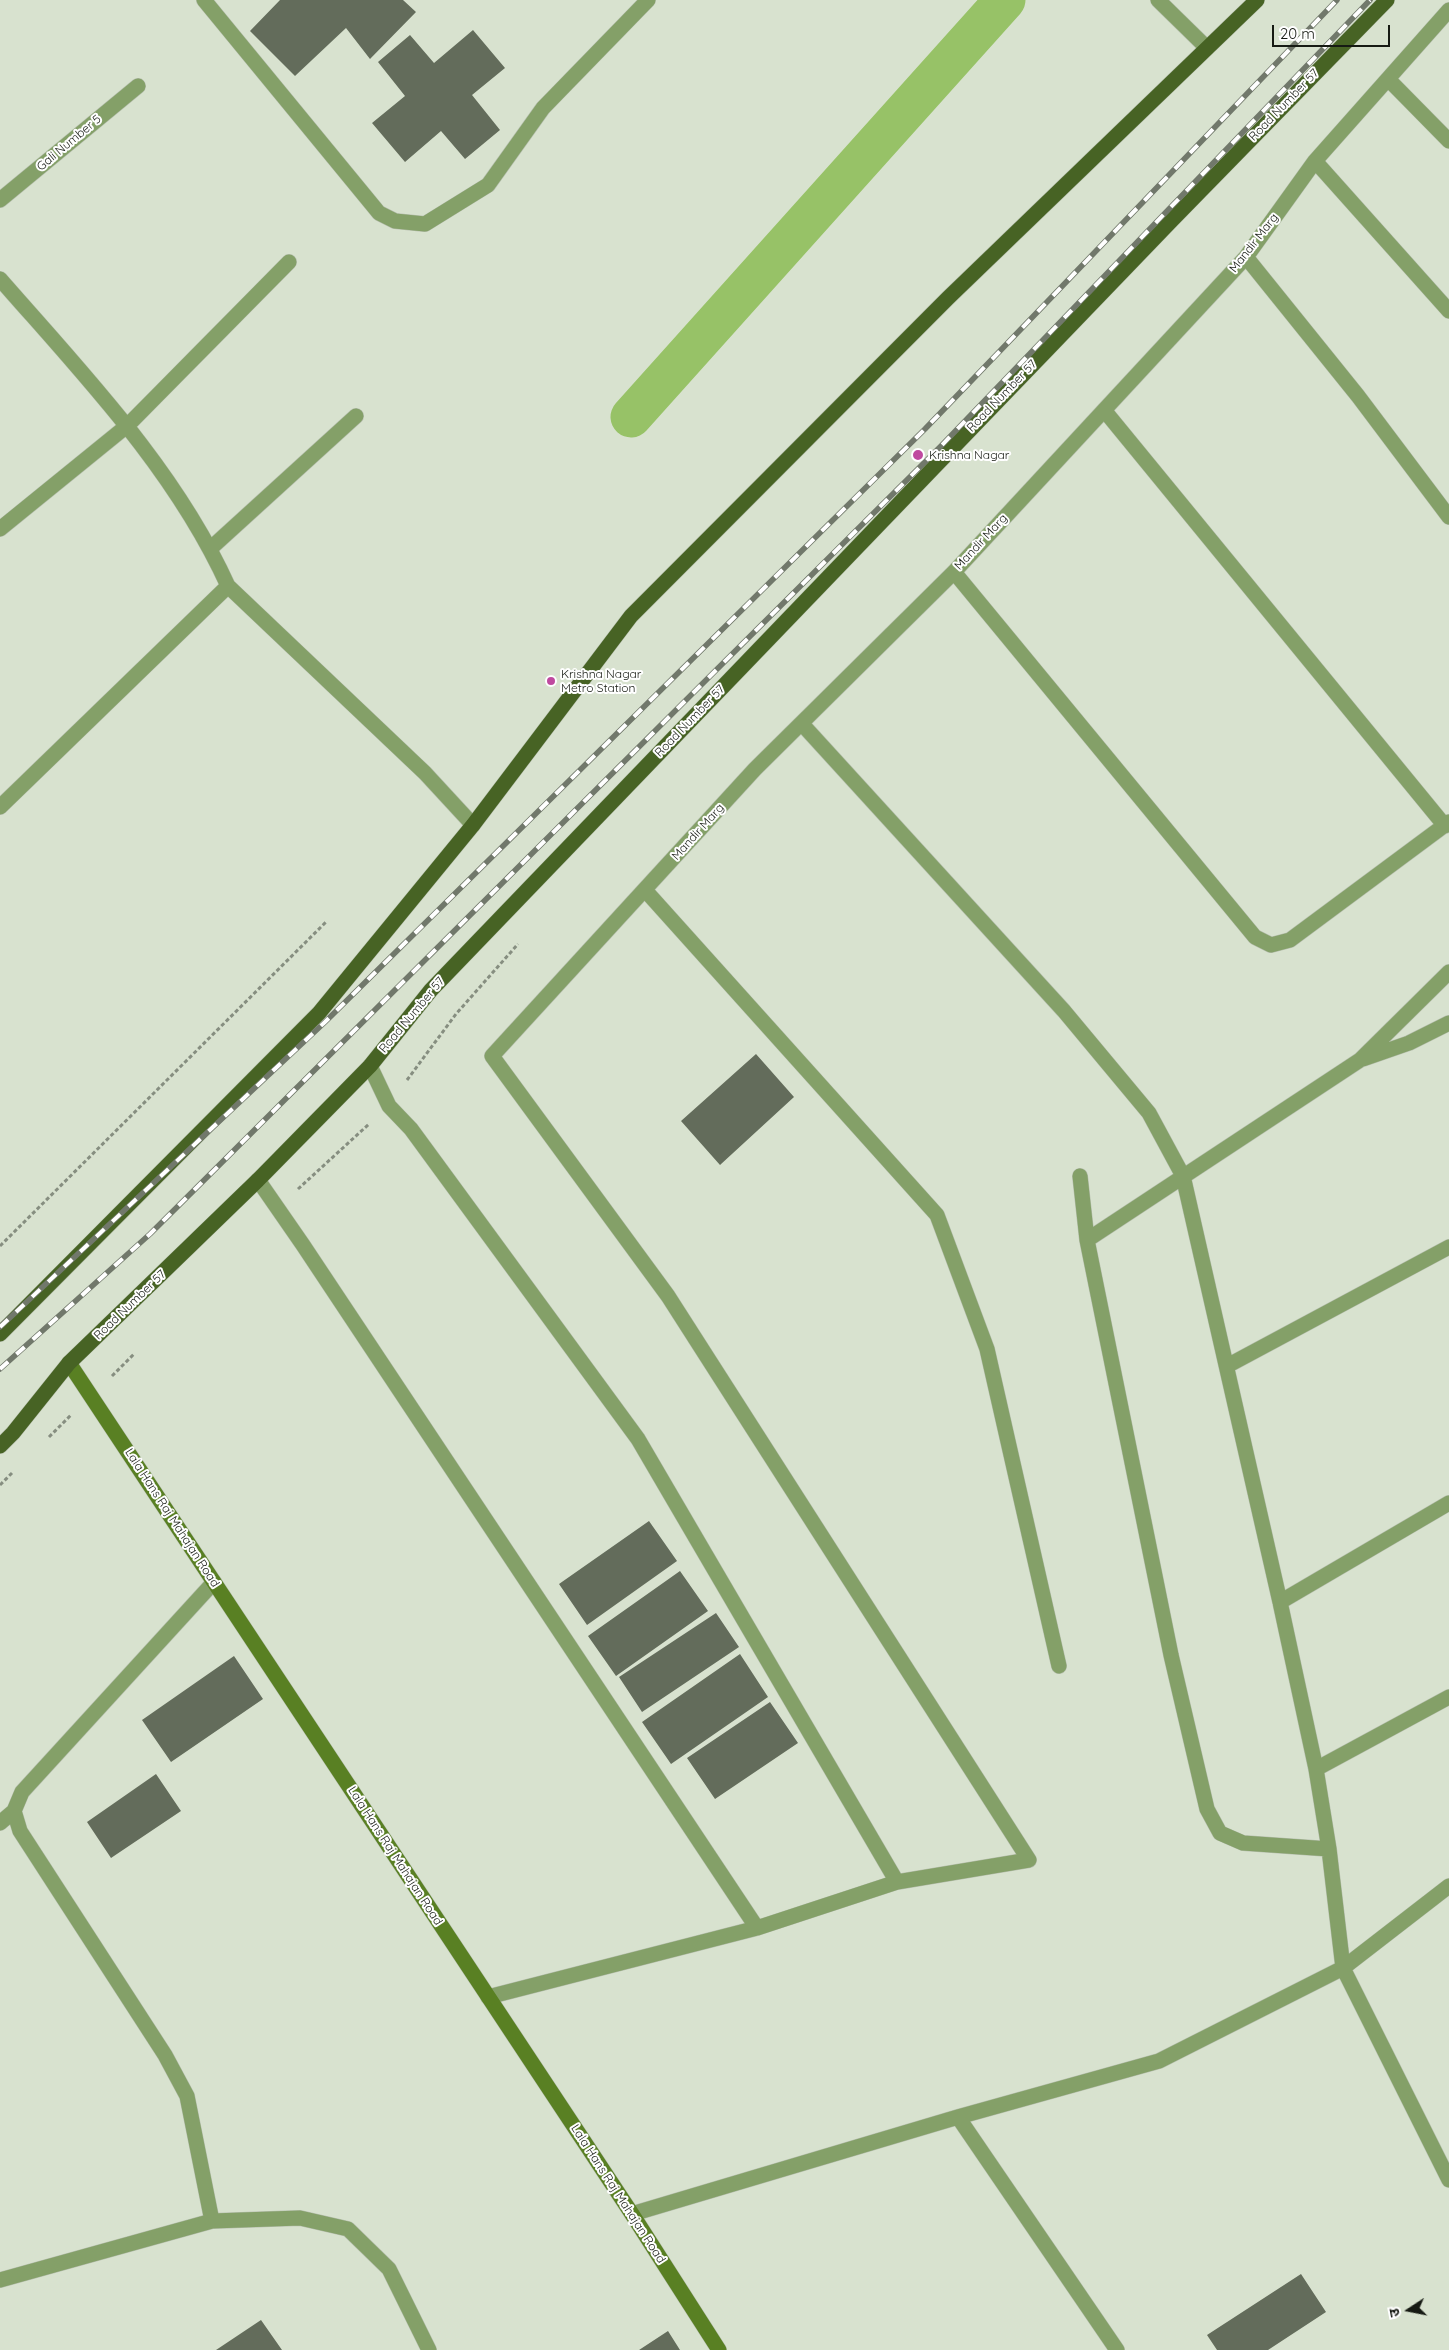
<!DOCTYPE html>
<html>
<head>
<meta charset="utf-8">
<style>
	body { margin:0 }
	#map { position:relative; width:1449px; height:2350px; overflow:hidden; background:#d8e2cf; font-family:Quicksand,"Noto Sans Devanagari",sans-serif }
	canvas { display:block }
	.north { position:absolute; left:1384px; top:2285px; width:50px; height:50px; -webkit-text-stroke:4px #fff; paint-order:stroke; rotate:259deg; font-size:14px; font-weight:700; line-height:20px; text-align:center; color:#161a13 }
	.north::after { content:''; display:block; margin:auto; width:18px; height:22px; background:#161a13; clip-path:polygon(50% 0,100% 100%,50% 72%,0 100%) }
	.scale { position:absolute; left:1272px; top:25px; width:118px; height:22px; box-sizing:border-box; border:2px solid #161a13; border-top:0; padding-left:6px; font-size:15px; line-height:18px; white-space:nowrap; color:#161a13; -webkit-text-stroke:4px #fff; paint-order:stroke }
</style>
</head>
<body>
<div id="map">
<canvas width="1449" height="2350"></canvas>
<div class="north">उ</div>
<div class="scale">20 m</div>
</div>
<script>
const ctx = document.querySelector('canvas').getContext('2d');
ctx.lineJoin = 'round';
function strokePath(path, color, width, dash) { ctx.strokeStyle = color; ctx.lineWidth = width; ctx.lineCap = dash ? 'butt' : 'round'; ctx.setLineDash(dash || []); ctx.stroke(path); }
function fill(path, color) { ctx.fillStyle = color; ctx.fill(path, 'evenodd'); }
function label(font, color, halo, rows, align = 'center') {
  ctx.font = font + ' Quicksand,sans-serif'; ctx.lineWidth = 4; ctx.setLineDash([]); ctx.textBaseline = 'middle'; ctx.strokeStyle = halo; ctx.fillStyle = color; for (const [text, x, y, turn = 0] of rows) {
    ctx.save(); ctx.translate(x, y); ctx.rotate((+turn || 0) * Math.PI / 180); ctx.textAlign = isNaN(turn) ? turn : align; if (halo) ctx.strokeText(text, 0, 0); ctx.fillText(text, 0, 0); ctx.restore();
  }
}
strokePath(new Path2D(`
	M631,417L1005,0`), '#97c267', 41);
fill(new Path2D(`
	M280,0H403L416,12L370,59L346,28L295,76L250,31Z
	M473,30L505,68L472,95L500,130L465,159L441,131L405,162L372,123L405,96L378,62L410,35L434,63Z
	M756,1054L794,1097L720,1165L681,1121Z
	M649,1521L677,1561L587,1625L559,1584Z
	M680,1571L708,1611L616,1676L588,1636Z
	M716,1613L739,1647L642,1712L619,1677Z
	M740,1654L768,1697L671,1764L642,1722Z
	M234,1656L263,1699L171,1762L142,1720Z
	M770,1702L798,1743L715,1799L687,1758Z
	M156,1774L181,1811L111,1858L87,1822Z
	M1301,2274L1326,2312L1268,2350H1217L1207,2335Z
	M261,2320L282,2350H216Z
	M668,2331L680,2350H639Z`), '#636c5b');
const street = new Path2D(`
	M204,0L379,213L395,221L425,224L488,185L543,108L648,0
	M1158,0L1207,48
	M1388,79L1449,141
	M1315,161L1449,311
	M0,200L138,86
	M1246,257L1358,396L1449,517
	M0,279C83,374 175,469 228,586L425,773L473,825
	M1104,410L1445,826
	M0,529L128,425L289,262
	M211,548L356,416
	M954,572L1255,937L1271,945L1290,940L1449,822
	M802,724L1064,1011L1149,1113L1183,1176L1280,1602L1316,1769L1329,1849L1343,1968L1449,2180
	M0,807L228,586
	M645,890L937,1215L987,1349L1059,1666
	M1363,1059L1409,1043L1449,1023
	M370,1066L389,1106L411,1129L638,1439L897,1882
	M1080,1176L1087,1240L1171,1655L1207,1809L1220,1833L1243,1843L1329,1849
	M258,1180L303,1245L757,1928
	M1087,1240L1360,1060L1449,972
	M1227,1366L1449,1247
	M1280,1602L1449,1503
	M1316,1769L1449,1697
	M0,1823L14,1811
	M488,1997L757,1928L897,1882L1029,1860L668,1296L492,1056L755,769L954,572L1246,257L1315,161L1449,10
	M958,2117L1117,2350
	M632,2214L958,2117L1159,2061L1343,1968L1449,1886
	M212,2221L187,2096L165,2055L20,1831L14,1811L22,1792L214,1582
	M0,2280L212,2221L300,2218L348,2229L389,2269L429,2350`);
const secondary = new Path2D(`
	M69,1363L632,2214L719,2350`);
const primary = new Path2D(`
	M0,1334L319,1013L473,825L631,616L948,298L1257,0
	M0,1446L13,1433L69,1363L258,1180L370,1066L431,990L1171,221L1387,0`);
strokePath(street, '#b5bead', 16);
strokePath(secondary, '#b5bead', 16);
strokePath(primary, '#b5bead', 16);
strokePath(new Path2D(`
	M407,1080L456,1014L518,944
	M298,1189L369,1124
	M0,1246L327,921
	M112,1376L134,1354
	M49,1437L71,1415
	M0,1485L12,1473`), '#868e80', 3, [4, 2.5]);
strokePath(street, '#84a068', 15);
strokePath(secondary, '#598023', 15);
strokePath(primary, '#476324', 15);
const rail = new Path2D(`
	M0,1327L325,1022L925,429L1337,0
	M0,1369L150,1234L941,446L1370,0`);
strokePath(rail, '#71786b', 5.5);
strokePath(rail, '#fff', 4, [11]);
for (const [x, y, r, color] of [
	[918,455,6,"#bf499f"],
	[551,681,5,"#bf499f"]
]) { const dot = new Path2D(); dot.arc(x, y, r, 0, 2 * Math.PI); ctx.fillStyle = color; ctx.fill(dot); strokePath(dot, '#fff', 2); }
label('12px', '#161a13', '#fff', [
	["Road Number 57",1284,105,-46],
	["Gali Number 5",69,143,-40],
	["Mandir Marg",1254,243,-52],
	["Road Number 57",1002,396,-46],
	["Mandir Marg",981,542,-47],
	["Road Number 57",690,721,-46],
	["Mandir Marg",698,832,-48],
	["Road Number 57",412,1015,-50],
	["Road Number 57",130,1305,-44],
	["Lala Hans Raj Mahajan Road",172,1518,57],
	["Lala Hans Raj Mahajan Road",395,1856,57],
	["Lala Hans Raj Mahajan Road",618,2194,57]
]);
label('12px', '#161a13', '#fff', [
	["Krishna Nagar",929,455],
	["Krishna Nagar",561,674],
	["Metro Station",561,688]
], 'left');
</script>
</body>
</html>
